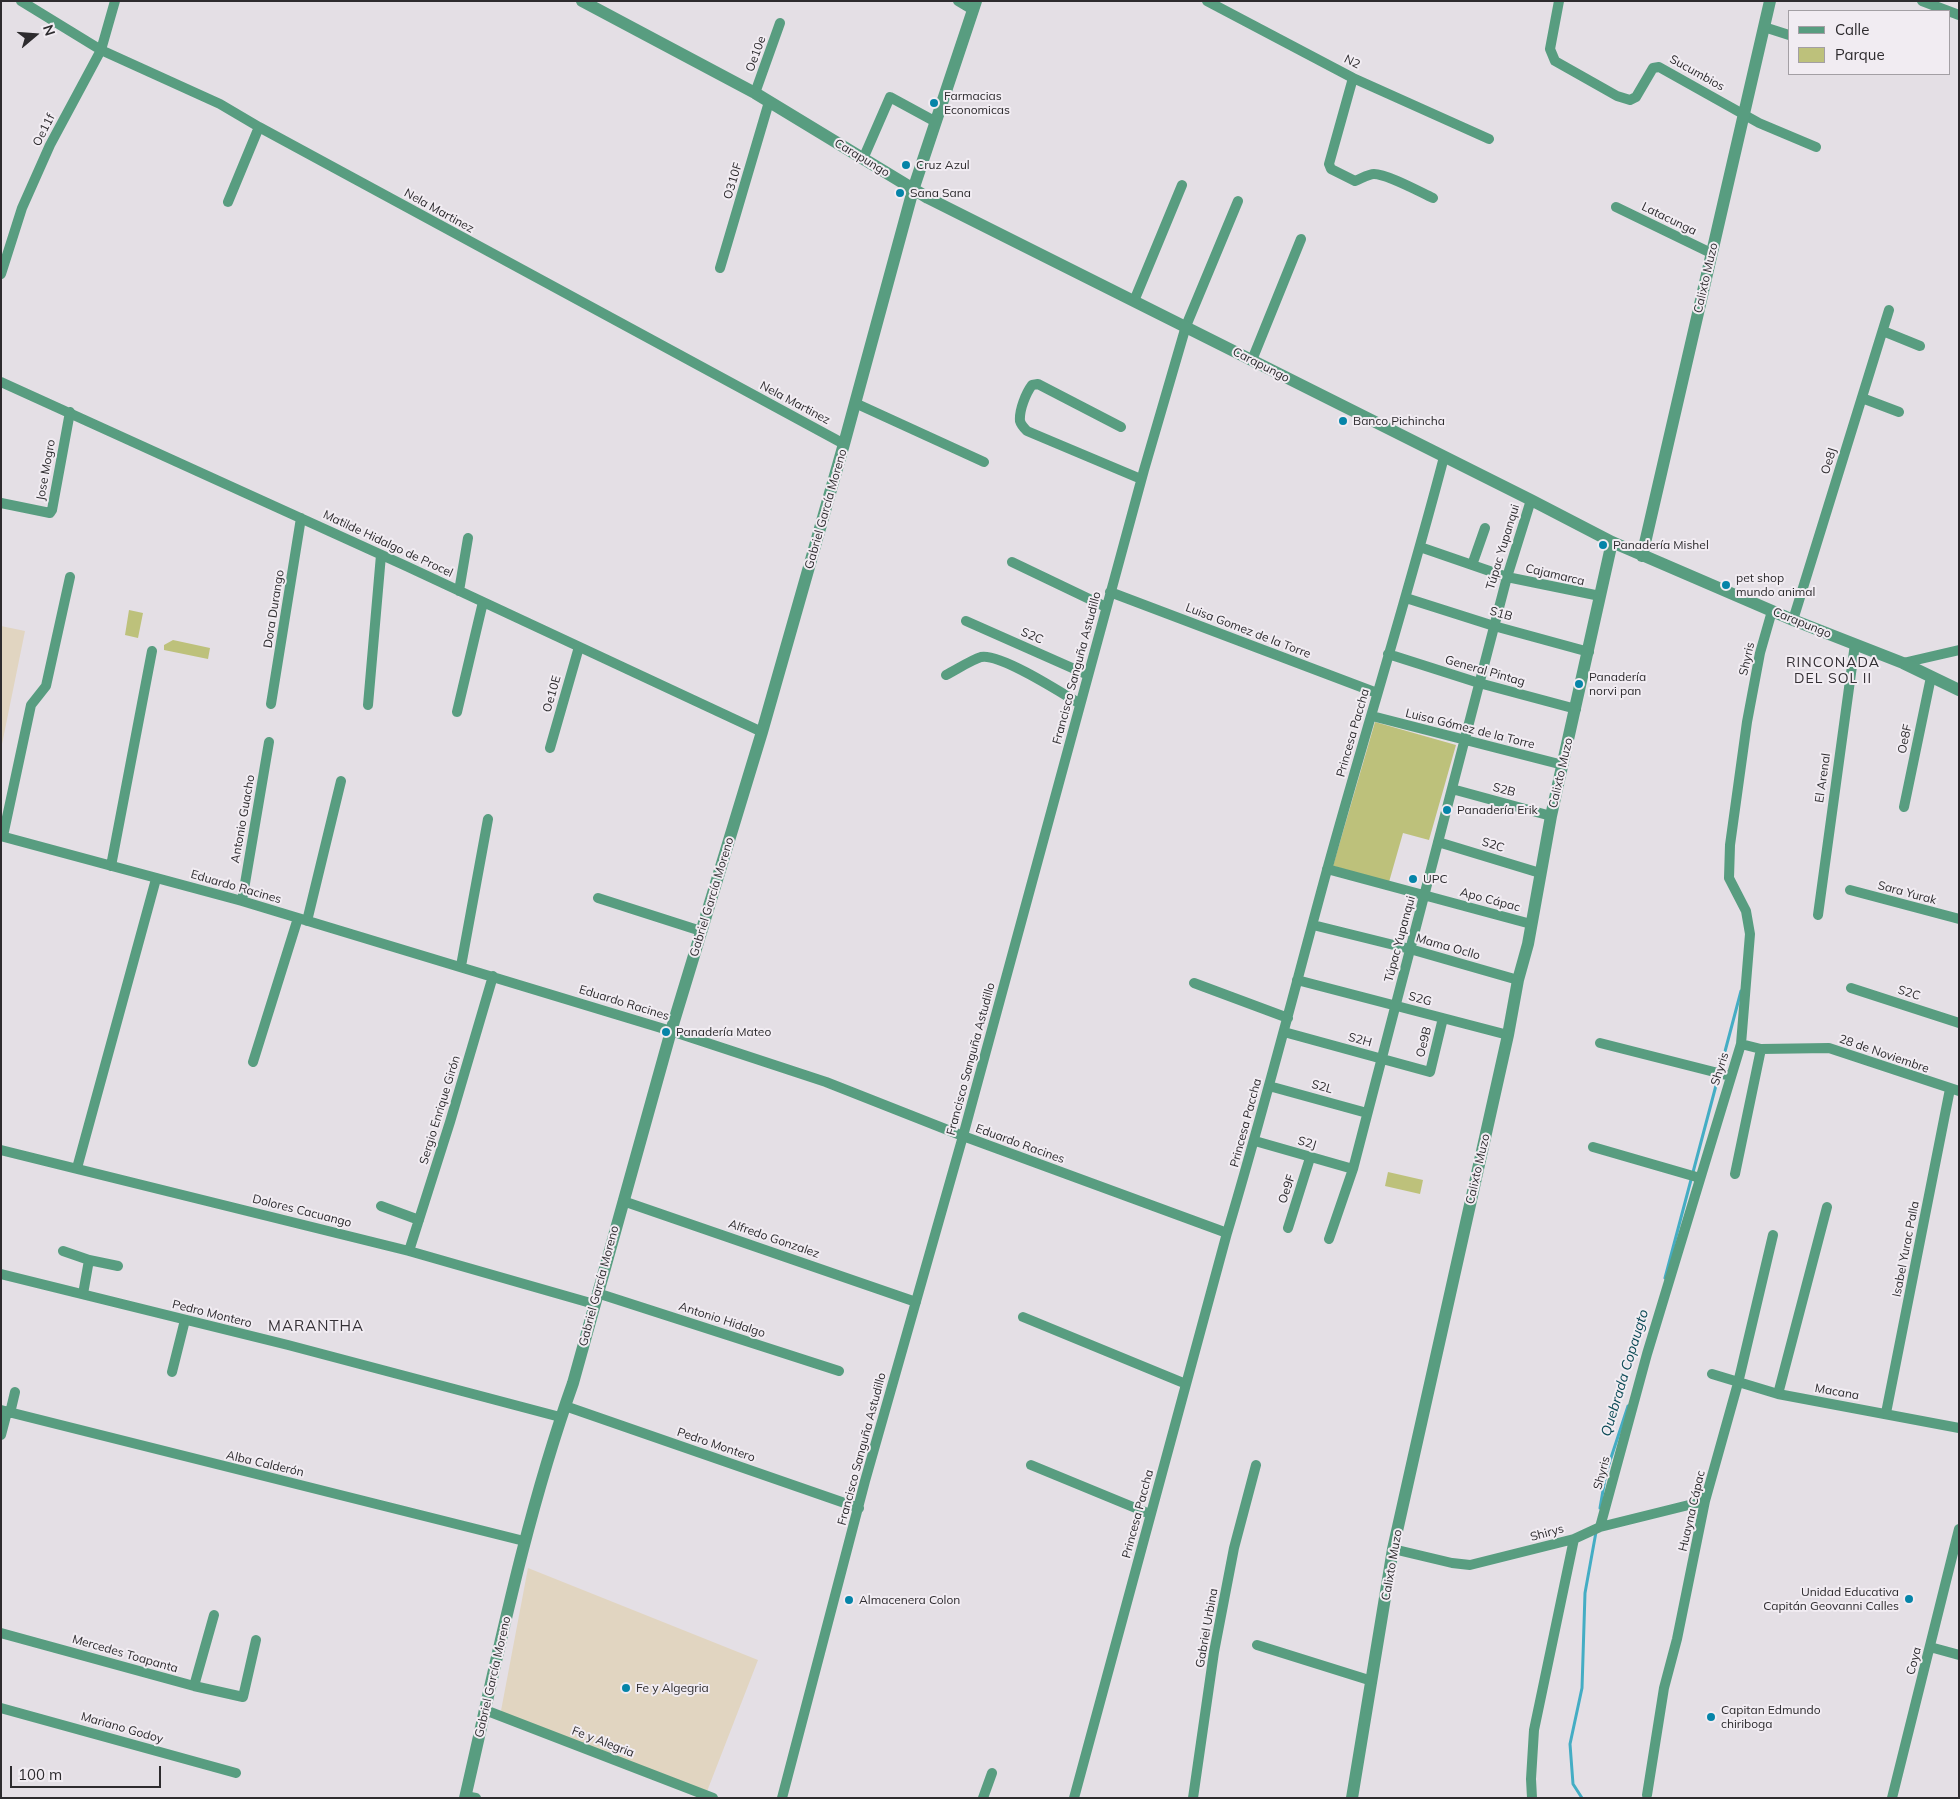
<!DOCTYPE html>
<html>
<head>
<meta charset="utf-8">
<style>
	body { margin:0 }
	#map { position:relative; width:1960px; height:1799px; overflow:hidden; background:#e4dfe5; font-family:Mulish,sans-serif }
	canvas { display:block }
	.frame { position:absolute; inset:0; border:2px solid #2d2b2e; pointer-events:none }
	.legend { position:absolute; left:1788px; top:10px; width:162px; height:65px; box-sizing:border-box; background:#f1ecf2; border:1px solid #a39fa4; margin:0; padding:6px 9px; list-style:none; font-size:15px; color:#2d2b2e }
	.legend li { display:flex; align-items:center; gap:10px; height:25px }
	.legend b { width:25px; border:1px solid #a39fa4 }
	.north { position:absolute; left:10px; top:10px; width:50px; height:50px; -webkit-text-stroke:4px #f1ecf2; paint-order:stroke; rotate:72deg; font-size:14px; font-weight:700; line-height:20px; text-align:center; color:#2d2b2e }
	.north::after { content:''; display:block; margin:auto; width:18px; height:22px; background:#2d2b2e; clip-path:polygon(50% 0,100% 100%,50% 72%,0 100%) }
	.scale { position:absolute; left:10px; top:1766px; width:151px; height:22px; box-sizing:border-box; border:2px solid #2d2b2e; border-top:0; padding-left:6px; font-size:15px; line-height:18px; white-space:nowrap; color:#2d2b2e; -webkit-text-stroke:4px #f1ecf2; paint-order:stroke }
</style>
</head>
<body>
<div id="map">
<canvas width="1960" height="1799"></canvas>
<div class="frame"></div>
<ul class="legend">
<li><b style="height:6px;background:#589d80"></b>Calle</li>
<li><b style="height:14px;background:#bdc17b"></b>Parque</li>
</ul>
<div class="north">N</div>
<div class="scale">100 m</div>
</div>
<script>
const ctx = document.querySelector('canvas').getContext('2d');
ctx.lineJoin = 'round';
function fill(path, color) { ctx.fillStyle = color; ctx.fill(path, 'evenodd'); }
function strokePath(path, color, width, dash) { ctx.strokeStyle = color; ctx.lineWidth = width; ctx.lineCap = dash ? 'butt' : 'round'; ctx.setLineDash(dash || []); ctx.stroke(path); }
function label(font, color, halo, rows, align = 'center') {
  ctx.font = font + ' Mulish,sans-serif'; ctx.lineWidth = 4; ctx.setLineDash([]); ctx.textBaseline = 'middle'; ctx.strokeStyle = halo; ctx.fillStyle = color; for (const [text, x, y, turn = 0] of rows) {
    ctx.save(); ctx.translate(x, y); ctx.rotate((+turn || 0) * Math.PI / 180); ctx.textAlign = isNaN(turn) ? turn : align; if (halo) ctx.strokeText(text, 0, 0); ctx.fillText(text, 0, 0); ctx.restore();
  }
}
fill(new Path2D(`
	M1,626L25,631L1,749Z
	M528,1568L758,1660L706,1794L500,1716Z`), '#e1d5c1');
fill(new Path2D(`
	M129,610L143,613L138,638L125,635Z
	M173,640L210,648L208,659L164,650V645Z
	M1375,722L1456,745L1429,840L1403,833L1389,882L1333,866Z
	M1388,1172L1423,1180L1420,1194L1385,1186Z`), '#bdc17b');
strokePath(new Path2D(`
	M1665,1278L1741,991
	M1600,1508L1606,1473L1628,1406
	M1582,1798L1573,1784L1570,1744L1582,1688L1585,1593L1596,1532`), '#44adc4', 3);
strokePath(new Path2D(`
	M21,1L101,50L220,104L259,127L844,444
	M958,1L973,10
	M1207,1L1353,78L1489,139
	M1559,1L1550,49L1555,61L1617,96L1630,100L1636,97L1653,68L1659,67L1759,123L1816,147
	M1922,1L1959,15
	M1764,27L1789,35
	M1353,78L1329,164L1331,169L1355,181C1361,179 1368,174 1374,174C1387,174 1420,192 1433,198
	M755,93L780,23
	M863,159L890,97L936,122
	M228,202L259,127
	M1616,207L1711,253
	M720,268L769,102
	M1,274L22,208L50,145L101,50L115,1
	M1134,301L1182,185
	M1883,331L1920,346
	M1252,360L1301,239
	M1,382L406,566L762,732
	M1862,398L1899,412
	M855,403L984,462
	M1121,427L1038,384L1032,385C1026,393 1019,410 1020,421C1021,425 1024,428 1027,431L1141,479
	M1,503L50,513L52,510L70,412
	M1420,547L1507,577L1600,596
	M1012,562L1106,607
	M1472,565L1485,528
	M459,591L468,538
	M1110,592L1377,693
	M1406,598L1494,626L1589,652
	M1793,620L1889,310
	M966,621L1088,675
	M1388,654L1479,683L1576,709
	M1903,663L1959,650
	M946,675C956,670 971,660 981,657C1000,653 1062,693 1080,704
	M271,704L301,518
	M368,705L381,555
	M457,712L483,602
	M1372,716L1563,765
	M550,748L579,647
	M1452,789L1551,816
	M1904,807L1931,677
	M1,836L242,901L671,1031L826,1082L963,1136L1227,1233
	M3,836L31,705L46,686L70,577
	M1438,842L1540,873
	M111,866L152,651
	M1327,869L1531,924
	M1850,890L1959,919
	M598,898L701,931
	M242,901L269,742
	M1818,915L1855,644
	M307,921L341,781
	M1313,925L1410,949L1518,980
	M461,966L488,819
	M1297,980L1508,1035
	M1194,983L1288,1018
	M1851,988L1959,1023
	M1284,1032L1430,1072L1443,1018
	M1600,1043L1730,1076
	M1741,1044L1761,1049L1829,1048L1959,1091
	M253,1062L298,918
	M1269,1086L1367,1113
	M1255,1141L1353,1169
	M1593,1147L1700,1178
	M1,1150L409,1251L594,1304
	M77,1168L156,879
	M1735,1174L1761,1049
	M623,1201L916,1302
	M381,1206L419,1220
	M1288,1228L1310,1158
	M1329,1239L1353,1169L1507,577L1531,500
	M63,1251L89,1260
	M409,1251L450,1122L493,976
	M1,1274L288,1345L560,1417
	M597,1293L839,1371
	M83,1294L89,1260L118,1266
	M1023,1317L1186,1384
	M172,1372L185,1320
	M1712,1374L1778,1394L1959,1428
	M1778,1394L1827,1207
	M565,1406L859,1508
	M1,1410L524,1541
	M10,1413L15,1392
	M1886,1413L1950,1089
	M1,1435L7,1412
	M1031,1465L1150,1514
	M1600,1527L1647,1354L1741,1044L1750,934L1746,911L1729,878L1730,845L1747,722L1760,653L1772,611
	M1393,1549L1452,1563L1470,1565L1574,1539L1600,1527L1705,1501
	M1,1633L194,1686L243,1697L256,1640
	M1257,1645L1372,1681
	M1930,1647L1959,1655
	M194,1686L214,1615
	M1,1708L236,1773
	M485,1710L713,1798
	M1647,1795L1664,1688L1677,1639L1705,1501L1738,1383L1773,1235
	M465,1796L476,1798
	M782,1798L865,1481L963,1136L1144,470L1186,326L1238,201
	M983,1798L992,1773
	M1074,1798L1227,1233C1263,1113 1294,991 1327,870C1365,732 1408,595 1444,457
	M1193,1798L1214,1652L1234,1548L1256,1465
	M1532,1798L1531,1779L1534,1730L1574,1539
	M1892,1798L1959,1529`), '#589d80', 10);
strokePath(new Path2D(`
	M582,1L755,93L928,198L1531,500L1612,542L1793,620L1903,663L1959,690
	M1642,556L1770,1
	M465,1798C497,1659 525,1518 573,1383L671,1031L762,732L844,444L913,190L976,1
	M1352,1798L1393,1549L1508,1035L1518,980L1528,944L1551,816L1612,542`), '#589d80', 12);
for (const [x, y, r, color] of [
	[934,103,5,"#0584a8"],
	[906,165,5,"#0584a8"],
	[900,193,5,"#0584a8"],
	[1343,421,5,"#0584a8"],
	[1603,545,5,"#0584a8"],
	[1726,585,5,"#0584a8"],
	[1579,684,5,"#0584a8"],
	[1447,810,5,"#0584a8"],
	[1413,879,5,"#0584a8"],
	[666,1032,5,"#0584a8"],
	[1909,1599,5,"#0584a8"],
	[849,1600,5,"#0584a8"],
	[626,1688,5,"#0584a8"],
	[1711,1717,5,"#0584a8"]
]) { const dot = new Path2D(); dot.arc(x, y, r, 0, 2 * Math.PI); ctx.fillStyle = color; ctx.fill(dot); strokePath(dot, '#f1ecf2', 2); }
label('12px', '#2d2b2e', '#f1ecf2', [
	["Oe10e",756,54,-70],
	["N2",1352,62,27],
	["Sucumbios",1697,73,29],
	["Oe11f",44,130,-63],
	["Carapungo",862,158,31],
	["O310F",733,181,-73],
	["Nela Martinez",439,211,29],
	["Latacunga",1669,219,26],
	["Calixto Muzo",1706,278,-77],
	["Carapungo",1261,365,27],
	["Nela Martinez",795,403,28],
	["Oe8J",1829,461,-73],
	["Jose Mogro",46,470,-80],
	["Gabriel García Moreno",826,509,-74],
	["Matilde Hidalgo de Procel",388,544,25],
	["Túpac Yupanqui",1503,547,-73],
	["Cajamarca",1555,575,13],
	["Dora Durango",274,609,-81],
	["S1B",1501,614,16],
	["Carapungo",1802,623,22],
	["Luisa Gomez de la Torre",1248,631,21],
	["S2C",1032,636,24],
	["Shyris",1747,659,-77],
	["Francisco Sanguña Astudillo",1077,668,-75],
	["General Pintag",1485,671,16],
	["Oe10E",552,694,-74],
	["Luisa Gómez de la Torre",1470,729,14],
	["Princesa Paccha",1353,733,-74],
	["Oe8F",1905,739,-78],
	["Calixto Muzo",1561,773,-77],
	["El Arenal",1823,778,-82],
	["S2B",1504,790,15],
	["Antonio Guacho",243,819,-80],
	["S2C",1493,845,17],
	["Eduardo Racines",236,887,16],
	["Sara Yurak",1907,893,15],
	["Gabriel García Moreno",712,897,-73],
	["Apo Cápac",1490,900,15],
	["Túpac Yupanqui",1400,939,-75],
	["Mama Ocllo",1448,947,16],
	["S2C",1909,993,18],
	["S2G",1420,999,15],
	["Eduardo Racines",624,1003,17],
	["S2H",1360,1040,15],
	["Oe9B",1424,1042,-76],
	["28 de Noviembre",1884,1054,19],
	["Francisco Sanguña Astudillo",971,1059,-75],
	["Shyris",1720,1069,-72],
	["S2L",1322,1087,16],
	["Sergio Enrique Girón",440,1110,-73],
	["Princesa Paccha",1246,1123,-75],
	["S2J",1307,1143,16],
	["Eduardo Racines",1020,1144,20],
	["Calixto Muzo",1478,1169,-77],
	["Oe9F",1287,1189,-72],
	["Dolores Cacuango",302,1211,14],
	["Alfredo Gonzalez",774,1239,19],
	["Isabel Yurac Palla",1906,1249,-79],
	["Gabriel García Moreno",599,1286,-75],
	["Pedro Montero",212,1314,14],
	["Antonio Hidalgo",722,1320,18],
	["Macana",1837,1392,10],
	["Pedro Montero",716,1445,19],
	["Francisco Sanguña Astudillo",862,1449,-75],
	["Alba Calderón",265,1464,13],
	["Shyris",1602,1473,-75],
	["Huayna Cápac",1692,1511,-77],
	["Princesa Paccha",1138,1514,-75],
	["Shirys",1547,1533,-15],
	["Calixto Muzo",1392,1565,-80],
	["Gabriel Urbina",1207,1628,-80],
	["Mercedes Toapanta",125,1654,16],
	["Coya",1914,1661,-76],
	["Gabriel García Moreno",493,1677,-77],
	["Mariano Godoy",122,1728,16],
	["Fe y Alegria",603,1742,21]
]);
label('12px', '#2d2b2e', '#f1ecf2', [
	["Farmacias",944,96],
	["Economicas",944,110],
	["Cruz Azul",916,165],
	["Sana Sana",910,193],
	["Banco Pichincha",1353,421],
	["Panadería Mishel",1613,545],
	["pet shop",1736,578],
	["mundo animal",1736,592],
	["Panadería",1589,677],
	["norvi pan",1589,691],
	["Panadería Erik",1457,810],
	["UPC",1423,879],
	["Panadería Mateo",676,1032],
	["Unidad Educativa",1899,1592,"right"],
	["Capitán Geovanni Calles",1899,1606,"right"],
	["Almacenera Colon",859,1600],
	["Fe y Algegria",636,1688],
	["Capitan Edmundo",1721,1710],
	["chiriboga",1721,1724]
], 'left');
ctx.letterSpacing = '1px';
label('14px', '#343035', '#f1ecf2', [
	["RINCONADA",1833,663],
	["DEL SOL II",1833,679]
]);
ctx.letterSpacing = '0px';
label('italic 14px', '#0a4955', '#f1ecf2', [
	["Quebrada Copaugto",1625,1373,-73]
]);
ctx.letterSpacing = '1px';
label('15px', '#343035', '#f1ecf2', [
	["MARANTHA",316,1326]
]);
ctx.letterSpacing = '0px';
</script>
</body>
</html>
